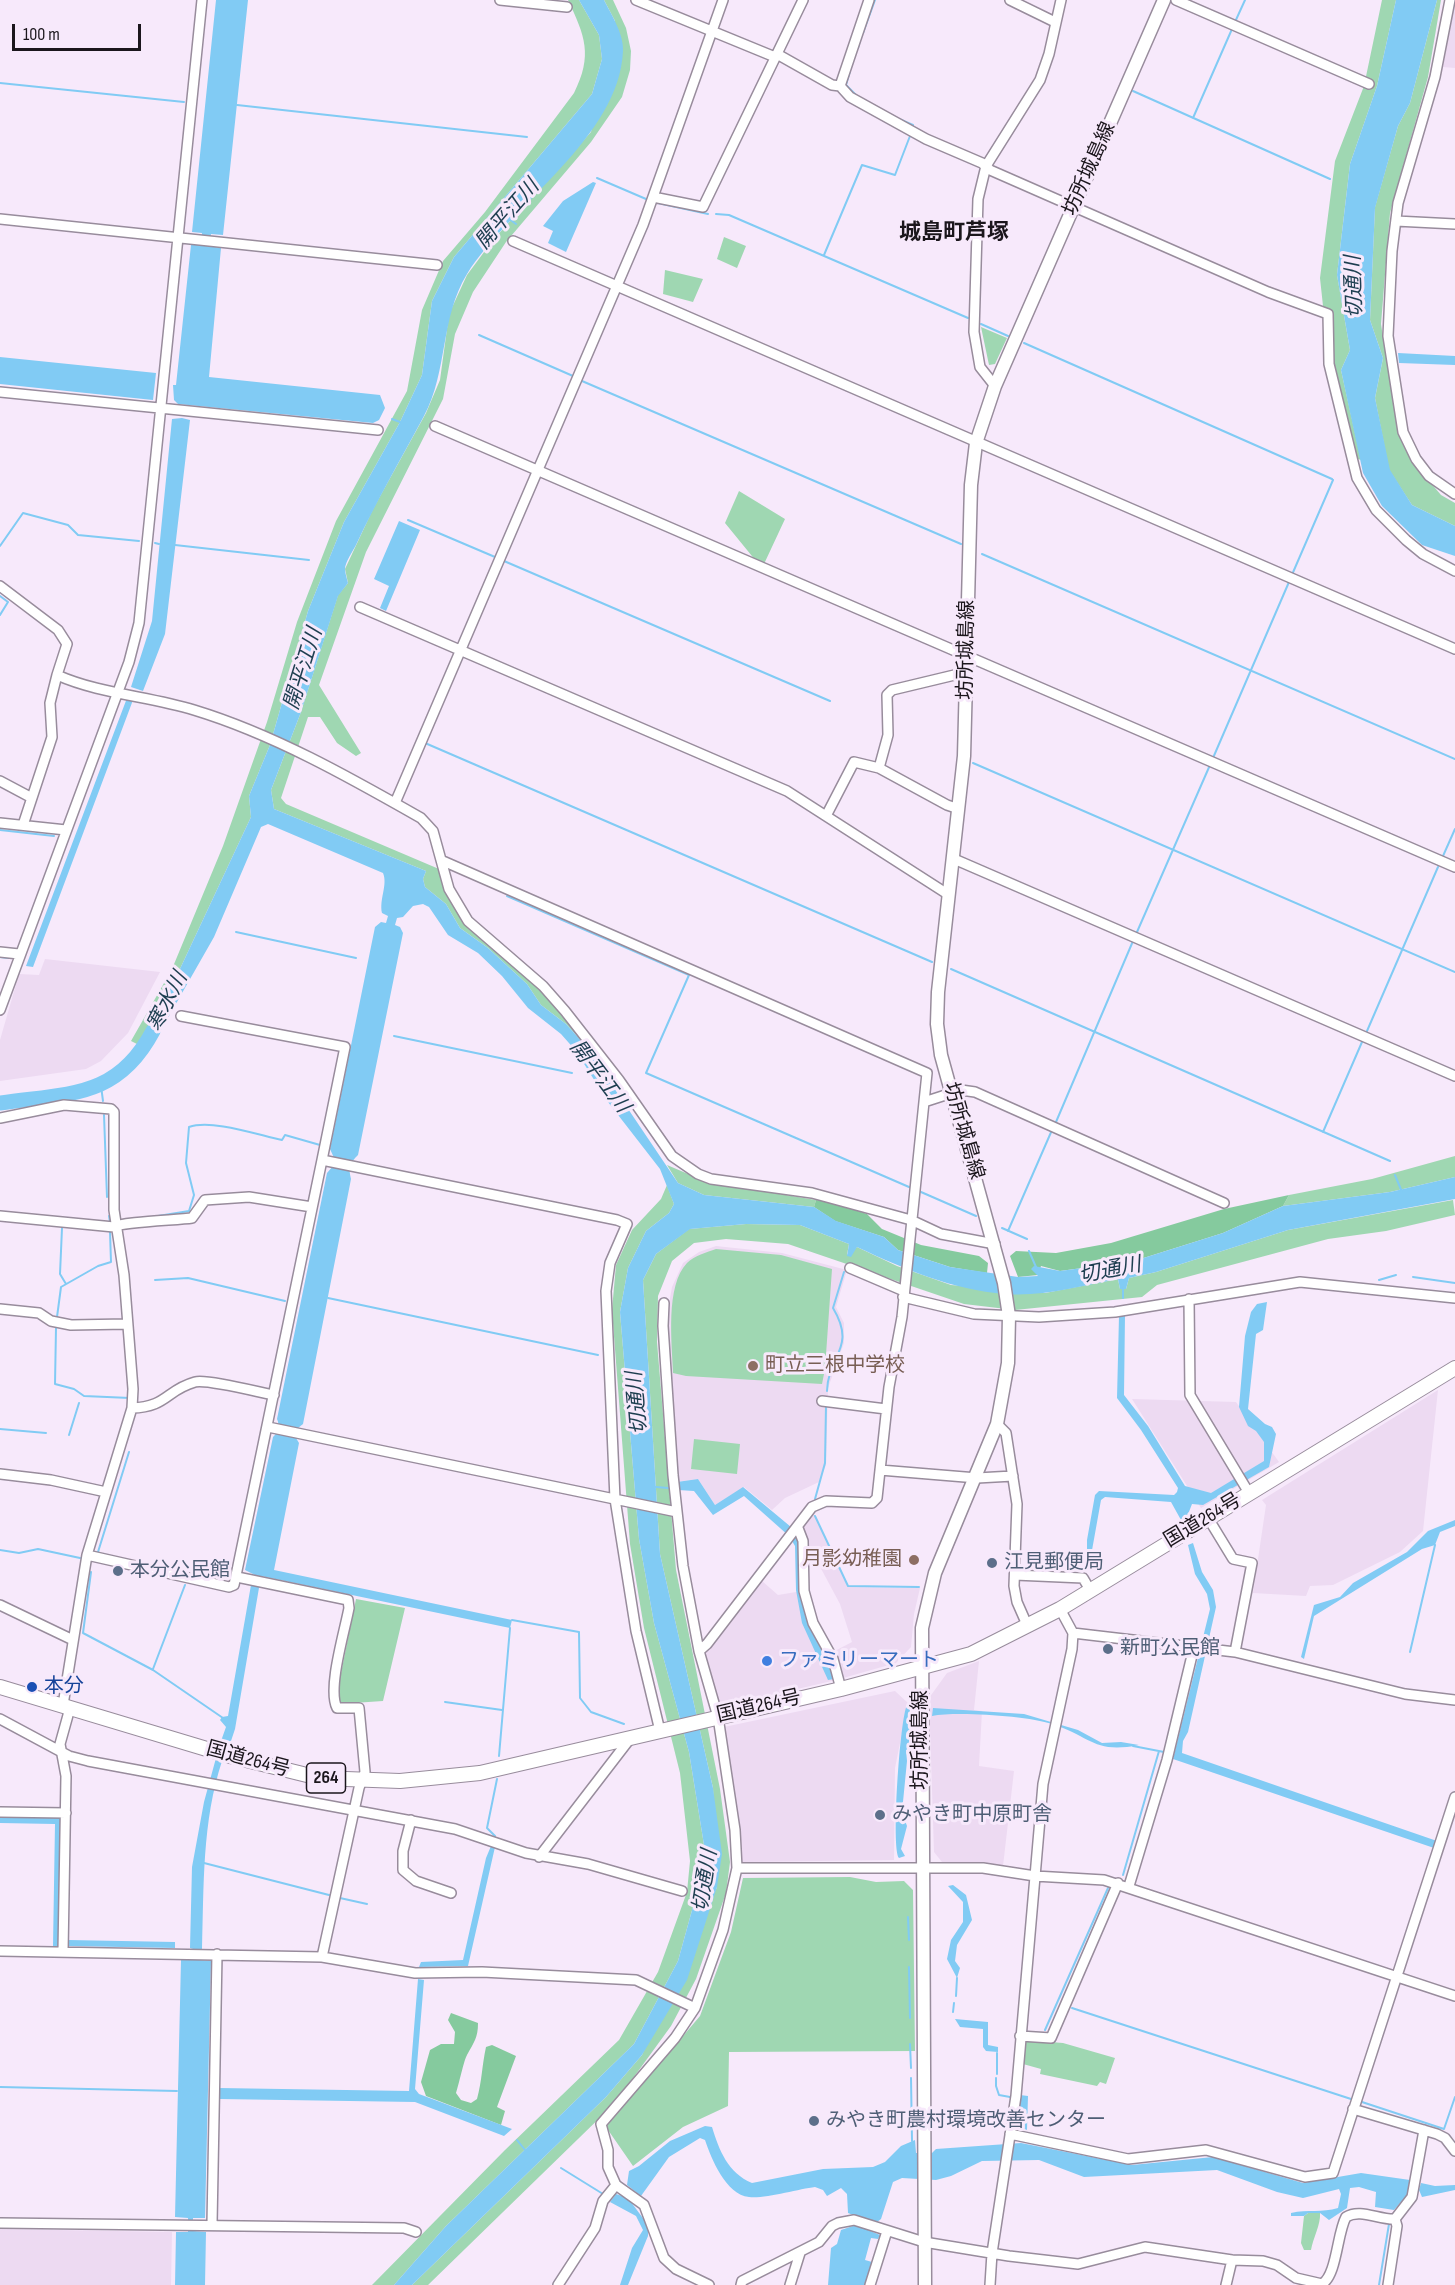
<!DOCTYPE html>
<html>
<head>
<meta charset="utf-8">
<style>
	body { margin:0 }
	#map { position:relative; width:1455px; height:2285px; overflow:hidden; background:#f7e9fb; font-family:"Sofia Sans Condensed",sans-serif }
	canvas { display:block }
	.scale { position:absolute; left:12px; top:24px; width:129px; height:27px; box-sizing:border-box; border:3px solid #1b161c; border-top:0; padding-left:8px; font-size:18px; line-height:21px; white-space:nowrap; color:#1b161c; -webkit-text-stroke:4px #f7e9fb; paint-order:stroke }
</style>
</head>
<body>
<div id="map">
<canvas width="1455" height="2285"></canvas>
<div class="scale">100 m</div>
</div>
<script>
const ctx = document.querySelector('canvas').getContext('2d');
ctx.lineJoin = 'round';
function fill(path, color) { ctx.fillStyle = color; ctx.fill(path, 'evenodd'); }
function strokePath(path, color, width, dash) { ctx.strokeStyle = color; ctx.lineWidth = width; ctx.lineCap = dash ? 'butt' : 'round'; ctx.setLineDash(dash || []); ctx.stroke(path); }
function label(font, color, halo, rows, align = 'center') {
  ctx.font = font + ' "Sofia Sans Condensed","Noto Sans JP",sans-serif'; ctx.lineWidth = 6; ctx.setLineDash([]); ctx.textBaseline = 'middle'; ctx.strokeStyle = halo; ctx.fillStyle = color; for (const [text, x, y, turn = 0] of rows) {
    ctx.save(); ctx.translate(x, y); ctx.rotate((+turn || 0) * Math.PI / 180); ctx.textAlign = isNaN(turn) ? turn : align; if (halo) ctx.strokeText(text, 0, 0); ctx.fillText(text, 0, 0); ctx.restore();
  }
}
fill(new Path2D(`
	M1455,1V68L1443,67Z
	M45,959L160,972L128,1033L101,1061L86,1069L0,1081V1040L19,974L39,975Z
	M716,1246L782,1253L847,1270L836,1307L844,1323V1343L828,1388L826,1465L819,1482L785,1498L772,1510L744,1487L715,1505L698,1479L677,1482L667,1315L672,1287L683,1263L699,1252Z
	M1438,1390L1423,1531L1400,1552L1333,1585L1310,1586L1306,1596L1253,1593L1266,1505L1262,1500Z
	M1132,1399L1236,1402L1279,1462L1201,1508Z
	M814,1514L848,1587L920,1588L914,1614L911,1647L896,1663L836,1680L720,1707L704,1651L762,1581L778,1595L802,1591L827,1655L852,1642L840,1604L818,1563L804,1547L797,1532Z
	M979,1661L974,1710L982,1711L979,1766L1014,1771L1003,1866L942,1862L934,1852L929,1698L947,1673Z
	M895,1691L908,1703L895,1768L894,1860L742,1862L738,1819L724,1727Z
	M0,2229L172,2232L171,2285H0Z`), '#eddaf2');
fill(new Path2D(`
	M568,0H579L599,35L602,59L592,94L454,257L432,301L422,375L400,422L344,522L308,611L270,745L249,796L251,817L179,971L139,1045L131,1041L172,969L223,846L267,722L297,622L336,521L407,391L422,310L443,261L485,212L574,93C593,55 585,36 568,0Z
	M604,0H613L626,28L631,51L630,70L622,97L591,142L506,242L473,292L455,334L443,399L366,552L319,685L361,753L356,756L337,743L320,717H308L281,798L286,804L439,869L468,926L540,987L586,1039L585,1045L566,1024L541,1005L527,984L488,948L460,928L446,904L425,887L423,879L426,871L274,809L271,790L301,712L338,595L348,583L345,569L373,509L426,413L440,380L449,314L467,275L493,240L591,132L615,21Z
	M1382,0H1396L1377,86L1350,164L1337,275L1350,350L1341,370L1361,460L1355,458L1332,363L1334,314L1323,306L1320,278L1335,161L1364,86Z
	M1437,0H1441L1428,77L1390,213L1381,324L1396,421L1412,461L1441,495L1455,503V526L1412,505L1389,470L1375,398L1383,358L1370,320L1375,207L1398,126L1410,103Z
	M724,237L746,246L737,268L717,259Z
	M665,270L703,279L693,302L663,294Z
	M981,327L1007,338L995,364L989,365Z
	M739,491L785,519L764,564L756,561L725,523Z
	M1455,1156V1177L1390,1192L1283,1206L1289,1195L1372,1179Z
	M667,1165L707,1182L816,1200L814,1207L704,1195L678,1183Z
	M667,1185L674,1204L669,1213L646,1231L628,1268L620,1312L639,1539L654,1623L689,1752L704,1845L702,1874L678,1961L634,2044L446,2226L394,2285H372L505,2150L619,2040L658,1972L687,1892L690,1861L680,1773L644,1628L630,1544L612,1310L616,1265L632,1230L661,1199Z
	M1453,1200L1455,1215L1386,1231L1328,1239L1157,1285L1142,1297L1015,1310L964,1304L788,1244L726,1239L694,1243L672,1261L658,1296L657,1342L676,1570L720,1789L730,1862L726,1893L696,1979L671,2026L615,2103L428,2285H412L606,2097L642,2055L717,1887L713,1788L660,1554L643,1280L656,1254L689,1229L746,1224L800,1225L849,1244L847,1255L857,1247L897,1266L951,1285L1045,1293L1118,1279L1120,1289H1126L1129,1278L1156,1272L1288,1230Z
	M716,1249L781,1255L832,1269L825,1369L822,1384L686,1376L673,1373C672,1343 665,1286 687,1263C694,1256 707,1252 716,1249Z
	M694,1439L740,1444L737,1474L691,1469Z
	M356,1599L405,1608L383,1701L339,1704V1683Z
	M850,1877L876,1882L904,1881L913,1890L915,2051L729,2052L728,2106L683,2127L633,2166L606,2127L700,2016L731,1932L743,1878Z
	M1025,2040L1063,2043L1115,2058L1106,2084L1100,2082L1097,2086L1040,2074L1041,2069L1023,2064Z
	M1308,2213H1320C1321,2224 1313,2238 1311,2250H1304L1301,2243L1304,2216Z`), '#9fd7b2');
fill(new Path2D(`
	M1289,1195L1283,1206L1223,1233L1134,1261L1060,1271L1041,1266L1038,1275L1018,1277L1010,1256L1016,1251L1056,1253L1111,1243L1224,1209Z
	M816,1200L835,1203L867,1214L882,1229L921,1245L979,1256L988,1263L987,1273L950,1267L898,1250L884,1237L835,1221L814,1207Z
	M451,2013L478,2023C478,2038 474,2042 467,2055C464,2060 459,2084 456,2093L461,2100L471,2103L477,2099C482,2081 482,2065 486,2047L492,2045L516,2056L497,2107L505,2111L501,2125L426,2096L421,2082L430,2050L441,2044H454L455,2032L448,2020Z`), '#85ca9e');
fill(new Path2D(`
	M216,0H248L223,235L211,234L209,246L221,248L209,377L380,395L385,408L379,420L373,423L178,404L174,400L173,385H176L191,245H201L202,233L192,232Z
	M579,0H604C611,14 624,34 623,51C619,138 512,203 467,274C440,318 448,371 424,416C401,459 377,500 356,545C353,551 345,562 345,569C345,573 347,579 348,583L338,596L301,712L271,790L274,809L426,871L423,879L425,887L446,904L460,928L488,948L527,984L541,1005L566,1024L585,1045L678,1183L704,1195L814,1207L836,1221L884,1237L898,1250L950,1267L1018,1277L1038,1276L1031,1269L1034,1266L1060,1271L1134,1261L1223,1233L1283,1206L1390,1192L1455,1177V1199L1288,1230L1156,1272L1129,1278L1126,1289H1120L1118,1279C1081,1286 1042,1297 1005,1294C953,1290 904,1269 857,1247L851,1257L847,1256L849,1244L800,1225L746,1224L690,1229L656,1254L643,1280L660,1554L713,1788L722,1854L717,1887L687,1980L642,2055L606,2097L412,2285H394L446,2226L634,2044L678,1961L702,1874L704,1845L689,1752L654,1623L639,1539L620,1312L628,1268L646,1231L669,1213L674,1204L660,1169L608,1102L576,1051L561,1034L528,1008L502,976L478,953L448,935L429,907L423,904L413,906L403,917L397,918L395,925L400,927L403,933L358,1155C350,1163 348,1167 351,1179L303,1424L298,1428L296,1438L299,1443L274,1570L512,1620L510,1628L261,1576L235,1729L230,1744L221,1741L226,1727L220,1720L222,1717L228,1716L251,1585H253L255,1575L245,1570L273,1437C278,1433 280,1425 277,1419L327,1173L333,1166L335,1160L330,1149L375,927L381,922L386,923L388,916L382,913C379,899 388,885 383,873L268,824L261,827L214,937L149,1051L139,1045L179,971L251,817L249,796L270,745L308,611L344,522L400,422L422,375L432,301L454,257L592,94L602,59L599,35Z
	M1396,0H1437L1410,103L1398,126L1375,208L1370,320L1383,358L1375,398L1390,470L1412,505L1455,526V556L1422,545L1382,506L1363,473L1341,370L1350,350L1337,275L1350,164L1377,86Z
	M593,182L596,183L566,252L548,243L553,231L543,226L563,201Z
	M1398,353L1455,356V365L1399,363Z
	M0,357L156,373L153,400L0,384Z
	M182,418L190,420L165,634L143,691L131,687L152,621L172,419Z
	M399,521L420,530L386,611L380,608L389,586L374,579Z
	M127,698L133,700L33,967L26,966Z
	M1267,1302L1263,1330L1256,1334L1248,1409L1265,1424L1272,1427L1276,1434L1269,1467L1203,1505L1192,1504L1187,1517L1181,1520L1171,1502L1105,1497L1101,1500L1089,1567L1087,1565V1540L1095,1495L1099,1491L1174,1495L1177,1492L1178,1488L1141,1430L1117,1398L1119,1316L1125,1315L1124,1395L1148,1426L1185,1486L1211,1493L1264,1461V1442L1256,1431L1248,1426L1239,1407L1245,1336L1251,1312L1257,1304Z
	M698,1479L715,1505L743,1487L797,1532L800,1539L802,1591L827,1655L834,1679L828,1680L802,1623L796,1590L795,1546L789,1536L744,1496L713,1515L694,1491L678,1490L677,1482Z
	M1455,1520V1526L1440,1532L1435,1545L1422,1549L1314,1616L1304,1659L1301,1657L1314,1605L1340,1597L1353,1583L1407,1552L1428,1531Z
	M1193,1543L1202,1572L1213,1590L1216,1607L1188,1732L1183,1741L1182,1753L1437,1841L1434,1848L1173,1759L1210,1609L1207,1594L1195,1574L1188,1545Z
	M907,1705L910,1708V1747L906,1750L907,1761L902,1812L907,1826L901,1849L905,1856L899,1858C891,1848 900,1718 907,1705Z
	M933,1708L1024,1714L1078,1730L1102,1743L1121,1742L1139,1745C1094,1754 1092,1737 1052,1724C1028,1716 957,1711 932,1716Z
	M216,1758L222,1761C202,1822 204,1885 202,1949H199V1960L211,1961L205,2218H193V2231L206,2232L205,2285H175L176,2232H188V2218L175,2217L181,1960H193V1949L190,1948L192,1867L204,1802Z
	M0,1817L61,1818L59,1946H53L55,1824L0,1823Z
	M491,1846L495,1847L468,1966L419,1967L421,1962L463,1960L486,1858Z
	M953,1885L966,1895L972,1920L957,1945L955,1961L960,1968L957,1978L947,1959L951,1940L963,1922V1902L948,1886Z
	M68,1940L175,1942V1948L68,1946Z
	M418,1979L424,1980L415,2089L419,2094L512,2129L504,2136L415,2102L219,2099V2088L409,2091Z
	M955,2019L988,2022V2045L998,2047V2052L986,2051L983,2047V2029L960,2027Z
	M1020,2095L1028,2096L1027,2130L1017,2126Z
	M705,2126L712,2127C719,2150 728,2173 752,2183L823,2169L873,2167L885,2162L901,2146L915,2140L916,2153H932L936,2149L1021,2143L1132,2165L1213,2157L1303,2183L1361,2173L1410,2180L1407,2195L1394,2210L1375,2207L1376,2192L1359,2187L1350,2188L1347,2208L1329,2220L1320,2213H1308L1304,2216H1291V2213C1308,2209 1322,2213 1338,2208L1341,2194L1339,2189L1303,2198L1277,2192L1217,2170L1084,2177L1039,2160L982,2161L951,2176L936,2180L902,2178L893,2182L881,2219L877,2222L865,2219L863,2228L880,2235L878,2239L871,2238L865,2260L872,2262L865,2285H828L831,2248L837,2244L841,2230L856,2225L858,2217L848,2213L847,2194L841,2188L827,2196L823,2190L815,2187C799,2189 764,2199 749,2197C726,2195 711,2158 705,2140L700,2138L669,2157L641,2196L627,2185L629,2171L639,2166L670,2141Z
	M1421,2183L1435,2186L1455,2185V2190L1422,2197L1419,2190Z
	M616,2194L628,2198L648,2225V2236L628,2285H620L632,2248L643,2230L636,2216L610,2202Z`), '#81cbf4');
strokePath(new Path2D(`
	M1235,22L1245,0
	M863,33L875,0
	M858,48L860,40
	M850,71L846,85L857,96
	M0,83L184,102
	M1133,91L1330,179
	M237,105L527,137
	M1193,118L1232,29
	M899,119L913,125
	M597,178L646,199
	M658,203L708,214
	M716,214L729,215L968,318
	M508,218L516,224
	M824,255L862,165L895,175L910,136
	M981,324L1008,336
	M479,335L573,376
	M1024,343L1332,479
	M582,381L961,544
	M392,419L400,422
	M408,520L495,557
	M155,543L159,544
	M175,545L309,560
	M0,546L23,513L68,525L78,535L139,541
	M982,554L1455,759
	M504,561L830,701
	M1291,577L1333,480
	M0,596L8,602L0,615
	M425,743L932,962
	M1213,758L1289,582
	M973,763L1455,972
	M0,830L54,836
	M1443,856L1455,829
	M507,896L689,975L646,1073L909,1187
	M236,932L356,958
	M1137,932L1210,765
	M0,957L9,958
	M951,969L1390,1161
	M1367,1031L1438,867
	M394,1036L572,1073
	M101,1086L103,1101
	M104,1115L107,1197
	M1056,1122L1133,941
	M1323,1132L1362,1042
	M1395,1175L1402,1192
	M921,1192L976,1216
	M109,1216L110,1222
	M152,1217L189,1211L194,1195L186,1163L189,1127C212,1119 258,1135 282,1140L285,1135L320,1145
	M62,1228L60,1274L66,1284
	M1002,1228L1027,1239
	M1008,1231L1052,1130
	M1029,1251L1036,1267
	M1413,1277L1455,1283
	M155,1280L188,1278L285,1301
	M1379,1280L1396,1275
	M328,1298L598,1355
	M1123,1298V1288
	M57,1317L61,1287L98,1266L111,1262L110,1232
	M56,1328L55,1384L74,1389L84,1396L130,1398
	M827,1391C828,1355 857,1348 833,1308L844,1272
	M0,1429L46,1433
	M69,1435L79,1403
	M656,1487L668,1488
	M815,1499L825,1463L826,1406
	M815,1516L848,1586L919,1587
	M0,1550L19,1553L38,1549L80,1558
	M98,1552L129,1452
	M91,1572L83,1633L153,1670L223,1718
	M512,1620L579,1632L580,1698L591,1712L624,1724
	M1410,1652L1435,1545
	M153,1669L185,1585
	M445,1702L502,1710
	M1133,1746L1164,1752
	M499,1756L510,1628
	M495,1836L487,1828L497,1779
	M204,1863L329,1895
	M1123,1875L1159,1751
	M340,1898L367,1904
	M908,1917L909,1940
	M909,1967L910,2018
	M956,1996L957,1978
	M1072,2008L1351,2099
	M953,2012L954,2003
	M1045,2030L1108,1888
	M910,2044L911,2068
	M997,2053V2074
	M911,2078L912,2141
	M996,2078V2086L999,2095L1010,2097
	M0,2087L177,2091
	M1362,2102L1444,2129L1455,2097
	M517,2140L525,2150
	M561,2168L603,2194
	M1379,2285L1389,2224`), '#81cbf4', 2);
strokePath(new Path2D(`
	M0,1103C68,1093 117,1099 153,1031`), '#81cbf4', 15);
const minor = new Path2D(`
	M500,0L567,7
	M636,0L775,57
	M1010,0L1055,22
	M1176,0L1369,84
	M1450,0L1435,77L1398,203L1392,251L1388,336L1403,432L1416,459L1429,476L1455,494
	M777,54L832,85L840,86L850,97L926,139L982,163L990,170L1268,292L1328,314L1329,364L1357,478L1376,510L1406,540L1423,554L1455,571
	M840,86L869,0
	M653,197L703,207L803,0
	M0,219L437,265
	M1396,221L1455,224
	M513,241L1455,649
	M995,386L980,367L974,332L978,199L986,166L1040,80L1049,54L1061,0
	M0,392L378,430
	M435,426L1455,867
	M0,586L58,630L67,644L57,675C100,694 148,696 194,710C273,734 349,777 421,818L433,831L449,889L468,921L543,986L565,1011L619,1080L672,1156L698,1174L711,1179L812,1193L911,1220L941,1234L995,1244
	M360,607L787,791L949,895
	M0,781L32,798
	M395,803L643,225L723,0
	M959,809L947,805L879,768L888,735L887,695L892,690L967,672
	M826,816L854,762L879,768
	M0,823L66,830
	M23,825L52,737L50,703L57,675
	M954,859L1455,1076
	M443,861L927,1073L924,1102
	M0,952L19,954
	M0,1010L129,662L139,623L202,0
	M181,1016L345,1047L322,1160
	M0,1118L64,1105L111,1109L114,1112V1210L124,1275L133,1389L132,1408L87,1555L63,1705
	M0,1216L114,1227C121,1222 178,1220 192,1218L205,1200L249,1197L312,1207
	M850,1268L904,1291
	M903,1297L974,1314L1039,1317L1115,1312L1300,1282L1455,1298
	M1189,1299L1190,1395L1249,1493
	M664,1303L663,1326L673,1475L683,1566L699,1651L718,1717L735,1830L737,1868L723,1930L695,2008L675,2038L601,2124L608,2150V2167L616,2185L644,2205L664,2258L676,2269L709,2285
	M0,1309L39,1313L51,1321L71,1325L127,1324
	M822,1401L886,1409
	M132,1408C167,1407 166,1390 195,1382C207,1379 258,1392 274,1395
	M997,1424L1006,1433L1017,1504L1014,1586L1017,1602L1028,1627
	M268,1427L677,1512
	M880,1470L977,1478L1013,1476
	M0,1474L51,1480L106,1492
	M1208,1518L1233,1559L1252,1563L1235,1652
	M798,1528L803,1541L804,1591L813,1623L833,1659L841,1689
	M87,1555L229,1587L234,1585L322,1160L617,1220L627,1224L610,1263L606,1291L615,1499L636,1631L660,1731
	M1015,1575L1083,1578L1090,1590
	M237,1577L348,1600L349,1608C345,1630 327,1689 337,1708H359L365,1772L359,1788L322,1957
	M0,1605L73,1640
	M1073,1633L1235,1652L1405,1694L1455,1700
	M699,1651L707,1644L812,1507L826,1501L872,1503L877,1498L889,1387L902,1317L924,1102L961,1090L975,1092L1224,1203
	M0,1719L69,1756L88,1761L455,1829L526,1853L588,1864L682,1891
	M0,1812L66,1813
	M411,1820L403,1851V1870L416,1881L451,1893
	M539,1857L629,1740
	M737,1868H983L1035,1876L1104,1880L1455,1996
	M1129,1886L1167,1760L1194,1647
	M0,1951L322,1957L415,1973L482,1972L636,1980L695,2008
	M63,1952L66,1776L60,1744L70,1708
	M1020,2036L1051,2038L1118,1883
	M1353,2109L1437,2134L1445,2138L1455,2151
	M1010,2134L1128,2159L1206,2150L1305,2177L1333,2173L1455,1797
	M0,2223L404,2228L416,2232
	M212,2224L217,1954
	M558,2285L595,2228L603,2201L616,2185
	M741,2285L742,2281L819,2242L832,2226L838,2223L854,2220L924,2242L1009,2256L1078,2264L1145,2247L1232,2260L1263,2261L1277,2265L1296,2278L1322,2284C1337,2275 1337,2233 1346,2217C1360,2208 1379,2220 1395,2219
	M790,2285L800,2253
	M870,2285L887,2231
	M990,2285L992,2253L1016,2096L1043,1784L1072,1649L1073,1633L1060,1609
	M1226,2285L1232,2260
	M1388,2285L1397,2226L1395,2219L1412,2197L1424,2130`);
const major = new Path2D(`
	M925,2285L922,1628L935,1573L997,1424L1008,1363L1009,1316L1004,1283L941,1055L937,1024L938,992L964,756L971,485L976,443L995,386L1164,0`);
const highway = new Path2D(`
	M0,1687L230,1756L319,1778L400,1781L480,1773L841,1689L971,1654L1060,1609L1455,1368`);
strokePath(minor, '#988c9c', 12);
strokePath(major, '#988c9c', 15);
strokePath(highway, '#988c9c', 16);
strokePath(minor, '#fff', 9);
strokePath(major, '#fff', 12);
strokePath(highway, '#fff', 14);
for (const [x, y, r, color] of [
	[753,1366,6,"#8d6e63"],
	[914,1560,6,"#8d6e63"],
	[992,1563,6,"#5c6f8a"],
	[118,1571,6,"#5c6f8a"],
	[1108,1649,6,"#5c6f8a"],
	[767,1661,6,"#3f7fe0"],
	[32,1687,6,"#1a4fb4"],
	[880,1815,6,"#5c6f8a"],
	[814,2121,6,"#5c6f8a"]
]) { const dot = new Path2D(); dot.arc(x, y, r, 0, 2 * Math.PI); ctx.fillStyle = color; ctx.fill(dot); strokePath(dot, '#f7e9fb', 2); }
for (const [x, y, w] of [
	[326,1778,39]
]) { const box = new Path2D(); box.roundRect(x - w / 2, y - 15, w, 30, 4.5); ctx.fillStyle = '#f7e9fb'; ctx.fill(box); strokePath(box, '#1b161c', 1.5); }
label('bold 18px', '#1b161c', null, [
	["264",326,1778]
]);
label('20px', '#1b161c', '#f7e9fb', [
	["坊所城島線",1090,169,-66],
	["坊所城島線",967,650,-89],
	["坊所城島線",963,1131,74],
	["国道264号",1203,1521,-31],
	["国道264号",759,1707,-13],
	["坊所城島線",921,1740,-90],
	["国道264号",248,1760,15]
]);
label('20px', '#785e54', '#f7e9fb', [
	["町立三根中学校",765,1366],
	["月影幼稚園",902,1560,"right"]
], 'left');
label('20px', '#4e5e75', '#f7e9fb', [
	["江見郵便局",1004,1563],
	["本分公民館",130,1571],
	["新町公民館",1120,1649],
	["みやき町中原町舎",892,1815],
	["みやき町農村環境改善センター",826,2121]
], 'left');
label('20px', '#366cbe', '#f7e9fb', [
	["ファミリーマート",779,1661]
], 'left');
label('20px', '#164399', '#f7e9fb', [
	["本分",44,1687]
], 'left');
label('italic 21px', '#1d3e50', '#f7e9fb', [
	["開平江川",508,215,-49],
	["切通川",1355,287,-92],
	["開平江川",304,669,-73],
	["寒水川",168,1002,-63],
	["開平江川",599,1077,53],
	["切通川",1110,1271,-11],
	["切通川",638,1403,-95],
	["切通川",706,1881,-81]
]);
label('bold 22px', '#1b161c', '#f7e9fb', [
	["城島町芦塚",954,233]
]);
</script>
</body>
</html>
